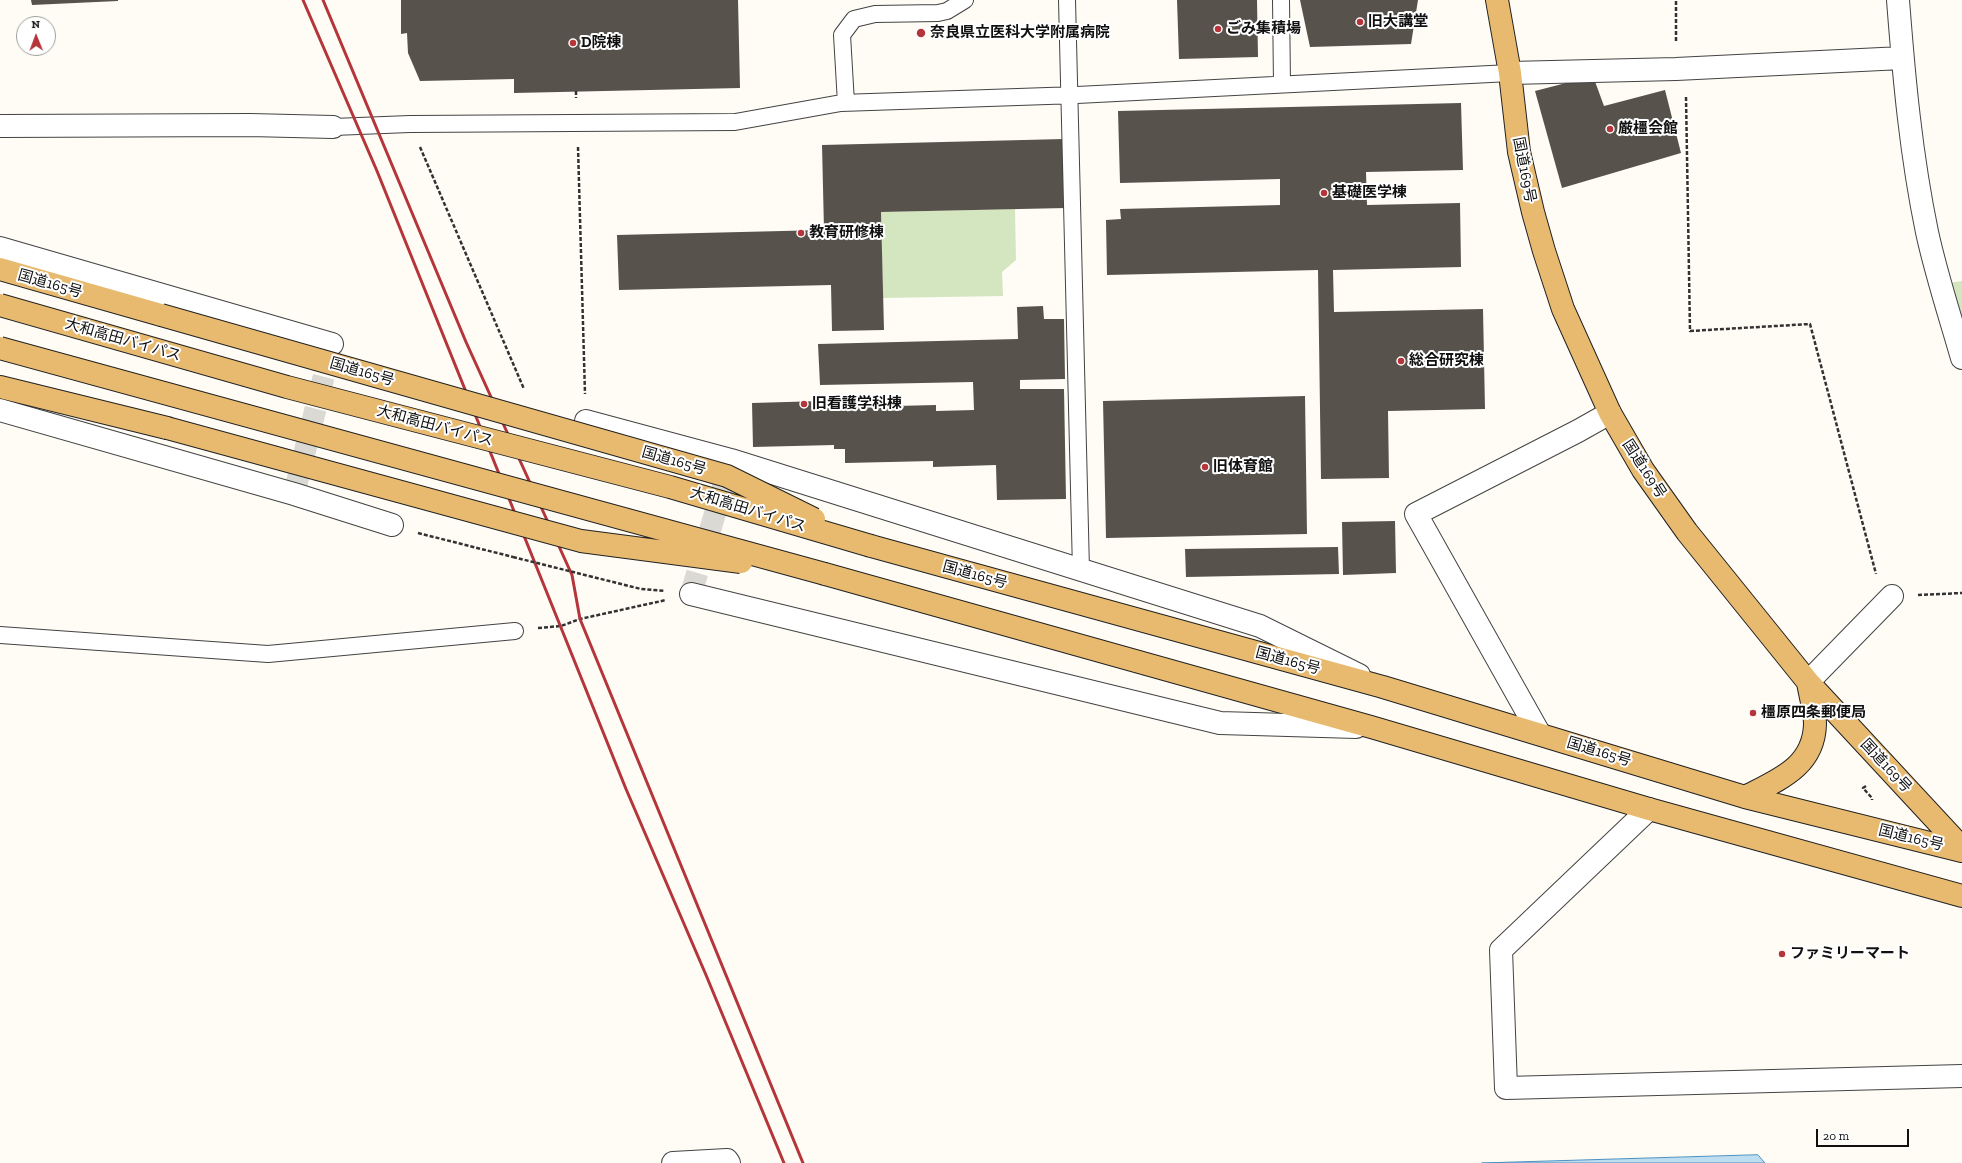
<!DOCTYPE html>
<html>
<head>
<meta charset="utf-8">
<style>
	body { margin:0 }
	#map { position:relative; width:1962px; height:1163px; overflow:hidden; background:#fefcf5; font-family:"Zilla Slab",serif }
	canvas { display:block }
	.north { position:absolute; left:16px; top:16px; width:40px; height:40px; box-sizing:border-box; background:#fff; border:1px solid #9f9f9f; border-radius:50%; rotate:359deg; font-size:11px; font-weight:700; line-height:16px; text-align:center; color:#101010 }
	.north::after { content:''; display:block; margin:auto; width:14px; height:18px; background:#b4353a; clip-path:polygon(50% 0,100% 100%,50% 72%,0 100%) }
	.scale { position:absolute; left:1816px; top:1129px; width:93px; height:18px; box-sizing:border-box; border:2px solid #101010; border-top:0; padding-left:5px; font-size:12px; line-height:14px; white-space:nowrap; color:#101010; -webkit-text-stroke:3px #fff; paint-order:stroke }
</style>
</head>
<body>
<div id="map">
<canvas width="1962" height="1163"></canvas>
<div class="north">N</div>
<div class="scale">20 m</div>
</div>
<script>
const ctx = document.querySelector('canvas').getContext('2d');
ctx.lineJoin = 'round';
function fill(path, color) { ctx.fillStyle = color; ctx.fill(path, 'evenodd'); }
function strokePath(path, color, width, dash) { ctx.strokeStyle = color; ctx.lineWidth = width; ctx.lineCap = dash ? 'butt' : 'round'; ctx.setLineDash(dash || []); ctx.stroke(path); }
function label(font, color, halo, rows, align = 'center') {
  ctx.font = font + ' "Zilla Slab","Noto Sans JP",serif'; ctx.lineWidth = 4; ctx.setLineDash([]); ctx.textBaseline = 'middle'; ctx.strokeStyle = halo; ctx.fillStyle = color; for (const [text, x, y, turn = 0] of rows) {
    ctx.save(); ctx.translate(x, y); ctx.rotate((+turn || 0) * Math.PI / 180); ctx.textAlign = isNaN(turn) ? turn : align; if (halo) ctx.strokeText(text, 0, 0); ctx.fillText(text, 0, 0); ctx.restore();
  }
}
fill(new Path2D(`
	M1015,209L1016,260L1002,272L1003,296L883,298L881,212Z
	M1962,281V332L1941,284Z`), '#d4e6c0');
const water = new Path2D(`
	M1758,1155L1765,1163H1482Z`);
fill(water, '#beddf1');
strokePath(water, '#4c91c1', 1);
fill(new Path2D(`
	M31,0H118V1L32,5Z
	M401,0H738L740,88L514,93V79L420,81L408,53L407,33L401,34Z
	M1177,0H1257L1258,57L1179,59Z
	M1300,0H1418L1411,44L1310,47Z
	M1593,76L1604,106L1665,90L1681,153L1562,188L1535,91Z
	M1461,103L1463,170L1366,172L1367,205L1460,203L1461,267L1333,270L1334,312L1483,309L1485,409L1388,411L1389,478L1321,479L1318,270L1107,275L1106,220L1121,219L1120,209L1280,205V179L1120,183L1118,111Z
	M1064,139L1066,208L881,212L884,330L832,331L831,285L619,290L617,235L824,230L822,145Z
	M1043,306L1044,319H1064L1065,379L1020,380V389H1064L1066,499L997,500L996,465L933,467V461L845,463V449H834V445L753,447L752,403L856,400V407L936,405V411L974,410L973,382L820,385L818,344L1018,339L1017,307Z
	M1305,396L1307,534L1106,538L1103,401Z
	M1395,521L1396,573L1343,575L1342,522Z
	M1338,547L1339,574L1186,577L1185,549Z`), '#58524d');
strokePath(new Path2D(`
	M294,494L332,344
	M691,594L731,460`), '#dad9d3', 22, [22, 11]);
const service = new Path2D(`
	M1067,0L1081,570
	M1281,0L1282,84
	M846,103L842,35L854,19L875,14L938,13L947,11L965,0
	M333,127L410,124L735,122L841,103L1077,95L1510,73
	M0,635L268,654L515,631`);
const minor = new Path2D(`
	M1898,0C1904,78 1911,155 1927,232C1936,274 1950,316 1962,358
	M1510,73L1676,69L1902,58
	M0,126L250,125L333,127
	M0,248L332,344
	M0,410L294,494L392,525
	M586,421L731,460L1260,626L1359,675
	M691,594L1220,723L1356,727
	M1808,682L1892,596
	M1539,733L1416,514L1578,431L1610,413
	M1649,809L1501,950L1506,1088L1962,1076
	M673,1163L727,1160L729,1163`);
const trunk = new Path2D(`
	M1497,0L1510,73L1519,152L1533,212L1544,251L1563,309L1610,413L1643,470L1687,532L1808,682L1962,848
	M0,269L161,315
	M0,387L167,428
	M871,546L1383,687L1745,797L1962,851
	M825,574L1371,727L1649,809L1962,896
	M1745,797C1778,780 1814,767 1815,724C1815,711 1810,696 1808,682`);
strokePath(service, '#434343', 18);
strokePath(minor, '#434343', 24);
strokePath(trunk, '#212121', 24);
strokePath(new Path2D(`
	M1676,41V0
	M576,91V98
	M1686,97L1690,331L1810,324L1876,574
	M420,147L524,389
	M578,147L585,394
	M418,533L513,557
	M589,576L641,589L665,591
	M1918,595L1962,593
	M538,628L561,626L580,619L666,600
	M1866,786L1863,788L1872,798V800`), '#323232', 2.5, [4, 2]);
strokePath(service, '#fff', 16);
strokePath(minor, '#fff', 22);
strokePath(trunk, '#e8ba70', 22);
strokePath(new Path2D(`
	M303,0L377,171L626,789L706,975L784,1163
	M323,0L466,342L572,575L580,619L803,1163`), '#b4353a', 3);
const trunkBridge = new Path2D(`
	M0,305L287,387L670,487L871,546
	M161,315L727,476L814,519
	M0,348L825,574
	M167,428L581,541L741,562`);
strokePath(trunkBridge, '#212121', 24, []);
strokePath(new Path2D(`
	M513,557L589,576`), '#323232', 2.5, [4, 2]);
strokePath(trunkBridge, '#e8ba70', 22);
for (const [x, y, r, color] of [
	[1360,22,4,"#b4353a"],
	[1218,29,4,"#b4353a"],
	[921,33,5,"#b4353a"],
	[573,43,4,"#b4353a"],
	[1610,129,4,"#b4353a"],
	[1324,193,4,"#b4353a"],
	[801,233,4,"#b4353a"],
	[1401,361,4,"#b4353a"],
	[804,404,4,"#b4353a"],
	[1205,467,4,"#b4353a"],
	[1753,713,4,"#b4353a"],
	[1782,954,4,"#b4353a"]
]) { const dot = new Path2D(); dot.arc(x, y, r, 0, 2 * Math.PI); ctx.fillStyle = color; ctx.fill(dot); strokePath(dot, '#fff', 1.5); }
label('bold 15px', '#101010', '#fff', [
	["旧大講堂",1368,22],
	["ごみ集積場",1226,29],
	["奈良県立医科大学附属病院",930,33],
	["D院棟",581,43],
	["厳橿会館",1618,129],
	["基礎医学棟",1332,193],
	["教育研修棟",809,233],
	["総合研究棟",1409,361],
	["旧看護学科棟",812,404],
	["旧体育館",1213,467],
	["橿原四条郵便局",1761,713],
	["ファミリーマート",1790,954]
], 'left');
label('15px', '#101010', '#fff', [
	["国道169号",1524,170,79],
	["国道165号",50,284,16],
	["大和高田バイパス",123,340,16],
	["国道165号",362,372,16],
	["大和高田バイパス",435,426,15],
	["国道165号",674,461,16],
	["国道169号",1644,469,57],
	["大和高田バイパス",748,510,17],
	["国道165号",975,575,15],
	["国道165号",1288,661,15],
	["国道165号",1599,752,17],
	["国道169号",1886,766,47],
	["国道165号",1911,838,14]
]);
</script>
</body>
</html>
